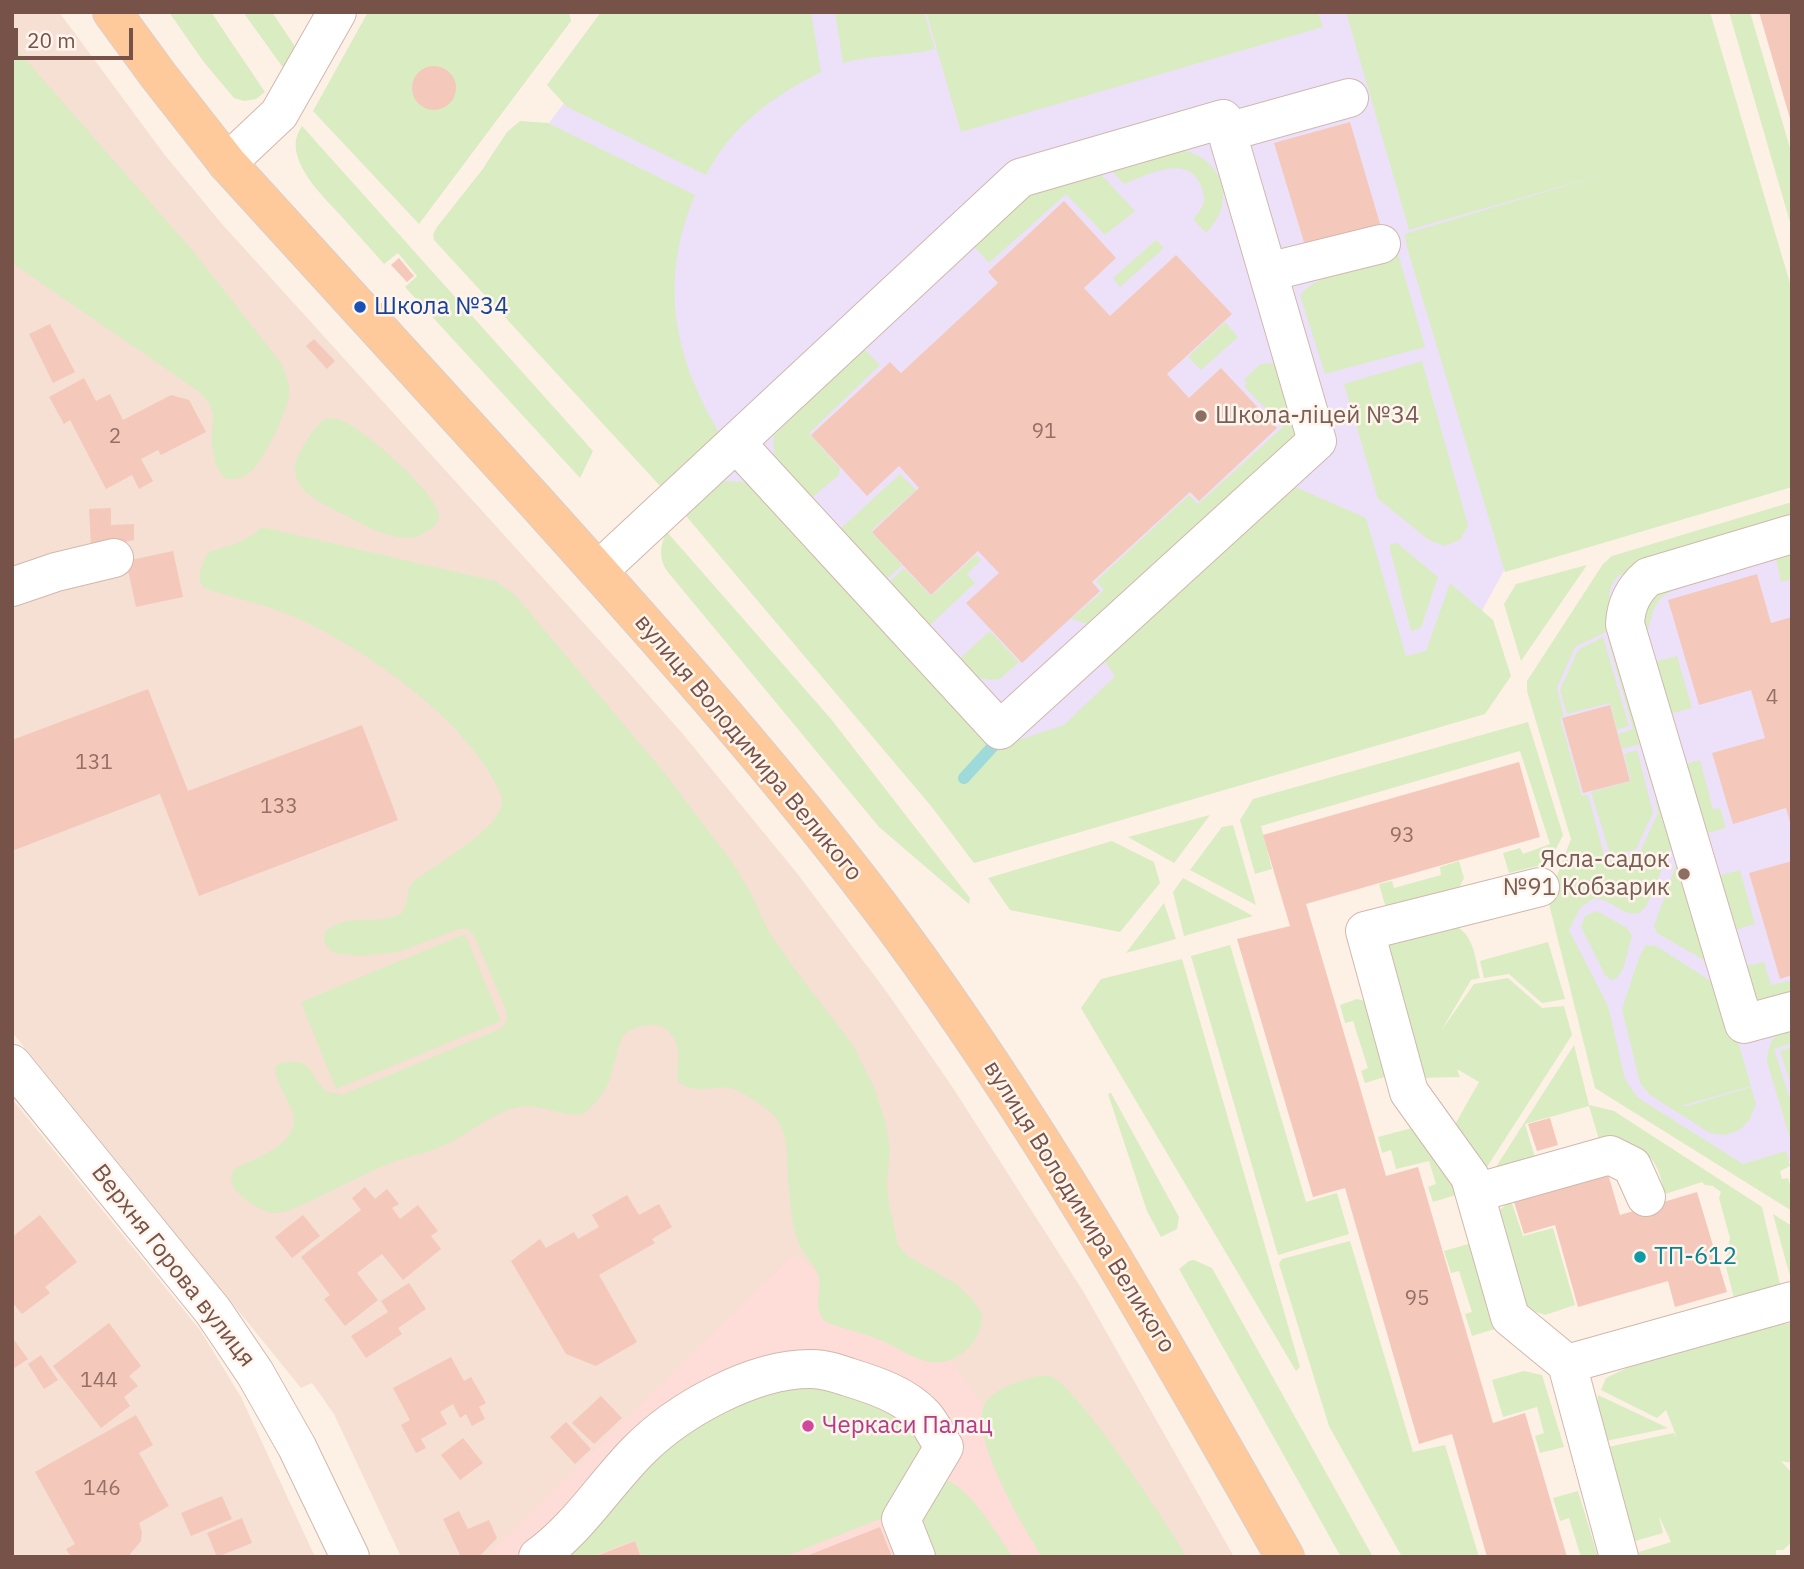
<!DOCTYPE html>
<html>
<head>
<meta charset="utf-8">
<style>
	body { margin:0 }
	#map { position:relative; width:1804px; height:1569px; overflow:hidden; background:#fdf0e5; font-family:"IBM Plex Sans",sans-serif }
	canvas { display:block }
	.frame { position:absolute; inset:0; border:14px solid #775249; pointer-events:none }
	.scale { position:absolute; left:14px; top:28px; width:119px; height:32px; box-sizing:border-box; border:4px solid #775249; border-top:0; padding-left:9px; font-size:21px; line-height:24px; white-space:nowrap; color:#775249; -webkit-text-stroke:5px #fff5ec; paint-order:stroke }
</style>
</head>
<body>
<div id="map">
<canvas width="1804" height="1569"></canvas>
<div class="frame"></div>
<div class="scale">20 m</div>
</div>
<script>
const ctx = document.querySelector('canvas').getContext('2d');
ctx.lineJoin = 'round';
function fill(path, color) { ctx.fillStyle = color; ctx.fill(path, 'evenodd'); }
function strokePath(path, color, width, dash) { ctx.strokeStyle = color; ctx.lineWidth = width; ctx.lineCap = dash ? 'butt' : 'round'; ctx.setLineDash(dash || []); ctx.stroke(path); }
function label(font, color, halo, rows, align = 'center') {
  ctx.font = font + ' "IBM Plex Sans",sans-serif'; ctx.lineWidth = 5; ctx.setLineDash([]); ctx.textBaseline = 'middle'; ctx.strokeStyle = halo; ctx.fillStyle = color; for (const [text, x, y, turn = 0] of rows) {
    ctx.save(); ctx.translate(x, y); ctx.rotate((+turn || 0) * Math.PI / 180); ctx.textAlign = isNaN(turn) ? turn : align; if (halo) ctx.strokeText(text, 0, 0); ctx.fillText(text, 0, 0); ctx.restore();
  }
}
fill(new Path2D(`
	M12,12H59L164,154L222,224L620,663L682,733L796,872L886,991L953,1088L1083,1291L1234,1557H401L334,1414L312,1383L301,1388L12,1032Z
	M12,1099L200,1330L241,1397L315,1557H12Z`), '#f5e0d3');
fill(new Path2D(`
	M792,1255L941,1346L1090,1557H485Z`), '#feddd8');
fill(new Path2D(`
	M632,12H1680L1789,396L1546,494L1434,698L994,815L463,238Z
	M1792,511V1160L1746,1175L1613,1093L1560,908L1593,839L1548,686L1609,568Z`), '#ede1fa');
fill(new Path2D(`
	M169,12H211L265,92L256,99L244,101L234,98L203,61Z
	M243,12H272L298,51L284,69Z
	M368,12H569L571,21L419,224L313,111Z
	M601,12H811L821,72C772,97 732,125 706,175L567,107L547,85Z
	M835,12H924L935,49C905,57 874,54 843,63Z
	M926,12H1318L1323,27L961,132Z
	M1346,12H1710L1792,290V487L1505,572L1406,244L1405,234L1618,170L1409,230Z
	M1729,12H1750L1792,155V229Z
	M12,44L193,251L281,363C285,373 291,384 289,395C286,413 264,462 249,473C242,479 232,480 224,478L215,463L212,446L213,414L209,402L197,390L12,263Z
	M520,121L548,123L695,195C658,282 674,359 722,437L661,487L434,240L433,234L437,227L482,170L507,132Z
	M302,126L593,451L580,478L405,287L417,276L398,253L384,264C371,249 357,234 344,219C325,198 279,157 302,126Z
	M1176,150C1206,150 1231,179 1221,210C1218,219 1212,226 1206,233L1193,219C1202,209 1207,202 1202,189C1190,152 1149,174 1124,184L1109,168Z
	M1098,171L1135,211L1105,235L1066,194L989,263L972,244L1027,192Z
	M1156,240L1164,248L1120,287L1113,278Z
	M1397,250L1425,347L1325,374L1300,295C1315,275 1372,260 1397,250Z
	M1225,322L1238,337L1201,370L1188,357Z
	M863,348L880,365L809,433L840,468L839,475L808,501C791,480 769,463 774,435Z
	M1422,361L1468,525L1461,539L1445,546L1429,540L1378,499L1344,384Z
	M1277,363L1296,432L1294,438L1088,624L1071,619L1104,590L1096,581L1189,495L1198,504L1283,427L1244,386L1247,383L1244,379L1261,364Z
	M325,419C331,419 336,418 341,420C362,428 438,493 439,516C439,522 436,525 431,529C424,534 416,538 407,538C386,537 364,526 347,516C319,502 279,486 302,448C309,437 315,427 325,419Z
	M900,474L916,490L871,531L902,565L884,582L837,532Z
	M721,481L745,482L759,489L1012,742L1064,725L1115,676L1103,659L1286,483L1366,518L1406,656L1426,651L1450,583L1493,620L1511,676L1485,714L974,863L931,806L681,510Z
	M1792,502V522L1619,575C1603,592 1610,608 1616,627L1575,647L1557,688L1564,716L1560,718L1582,796L1588,795L1606,862L1639,854L1658,813L1656,800L1667,797L1678,831L1647,905L1640,913C1623,917 1611,899 1594,898L1581,907L1569,930L1608,1006L1625,1079L1637,1097L1743,1164L1786,1151L1790,1166L1780,1171L1782,1179L1788,1178L1792,1191V1211L1595,1088L1548,900L1571,839L1527,691V681L1603,564L1612,556Z
	M262,527L495,581L516,596L556,644L662,770L732,862L748,888L769,932L791,964L854,1047L876,1092L886,1125L890,1149L887,1182L888,1199L898,1245L908,1256L956,1284L972,1299L982,1314C982,1328 977,1339 968,1348C934,1380 909,1351 875,1338C858,1331 841,1329 824,1321C813,1304 821,1297 819,1280C817,1264 801,1254 797,1238C791,1218 789,1195 788,1174C787,1144 788,1122 760,1104C751,1098 741,1091 731,1088C710,1084 703,1096 679,1083C675,1073 679,1062 678,1051C674,1019 643,1020 623,1035C610,1069 615,1089 583,1114C560,1118 541,1101 515,1108C491,1114 471,1132 449,1143C429,1153 408,1156 388,1164C361,1175 336,1189 310,1201C300,1206 287,1213 275,1213C262,1212 251,1204 242,1196C232,1188 228,1181 234,1169C257,1157 306,1143 291,1108C285,1094 276,1083 275,1067L278,1064C315,1055 307,1075 327,1092L342,1095L500,1029C507,1023 508,1019 506,1010L474,935L468,929H459L399,952L362,956L340,954L331,951L324,942V933C344,911 377,927 402,913C410,901 404,895 413,882C434,866 496,830 501,807C504,796 497,786 492,777C457,715 373,656 310,624C277,607 240,600 204,588C194,576 203,565 208,552C229,546 246,542 262,527Z
	M667,532L831,719L970,898L969,904L879,827L667,571C659,559 659,546 667,532Z
	M1397,543L1438,577L1421,628L1411,631L1389,545Z
	M1792,544V579L1781,582L1774,549Z
	M976,555L981,560L967,574L975,583L926,629L885,586L904,568L931,596Z
	M1587,565L1521,661L1504,604L1516,584Z
	M1697,572L1700,582C1665,593 1657,591 1648,630L1641,631L1649,595Z
	M990,631L1019,662L1000,679C980,682 971,674 957,661Z
	M1619,636L1662,787L1653,790L1640,744L1622,749L1618,734L1633,729L1608,639Z
	M1603,637L1629,726L1617,730L1610,703L1567,714L1560,690L1578,650Z
	M1677,656L1692,708L1665,715L1650,663Z
	M1528,722L1563,835L1549,863L1509,873L1503,853L1520,848L1523,854L1550,844L1520,751L1261,826L1272,869L1255,874L1240,820L1253,799Z
	M1637,750L1653,813L1636,849L1611,857L1591,792L1631,781L1624,754Z
	M1700,760L1713,809L1720,808L1726,828L1700,835L1681,765Z
	M1210,815L1174,863L1128,837Z
	M1233,825L1256,905L1190,870L1222,827Z
	M1112,841L1154,862L1160,883L1120,932L1010,910L988,878Z
	M1459,861L1464,878L1459,888L1386,908L1379,884L1392,881L1394,888L1441,875L1440,867Z
	M1679,863L1708,959L1704,960L1657,933L1654,926L1676,865Z
	M1740,870L1755,924L1729,932L1713,877Z
	M1183,878L1253,916L1184,936L1173,892Z
	M1164,903L1176,939L1126,953Z
	M1597,911L1627,928L1632,936L1623,969L1616,979L1611,980L1605,975L1581,927L1585,916Z
	M1453,925C1474,933 1475,958 1480,978L1471,980L1441,1031L1474,984L1508,978L1542,1008L1564,1006L1572,1035L1487,1167L1480,1161L1453,1128L1479,1082L1457,1069L1460,1077L1417,1078L1387,950L1392,941Z
	M465,934L501,1021L336,1089L301,1002Z
	M1548,942L1565,999L1542,1003L1509,974L1484,978L1480,961Z
	M1230,945L1306,1202L1337,1193L1349,1234L1278,1255L1191,956Z
	M1646,945L1656,946L1697,972L1713,983L1726,1000L1751,1086L1681,1106H1688L1751,1087L1756,1104L1750,1119L1740,1130L1725,1135L1710,1133L1650,1095L1640,1083L1622,1009L1640,955Z
	M1182,959L1300,1367L1296,1371L1081,1008L1101,979Z
	M1764,962L1771,985L1792,980V1001L1765,1004L1751,994L1740,967Z
	M1357,999L1365,1001L1388,1076L1365,1083L1361,1071L1368,1068L1353,1021L1345,1023L1340,1005Z
	M1792,1024V1043L1774,1049L1792,1106V1145L1767,1062C1768,1044 1774,1031 1792,1024Z
	M1574,1045L1589,1105L1614,1111L1762,1207L1780,1284L1734,1298L1725,1263L1730,1238L1719,1198L1721,1192L1713,1186L1705,1185L1702,1182L1665,1194C1655,1151 1647,1147 1603,1153L1589,1106L1525,1124L1537,1164L1494,1170Z
	M1792,1047V1088L1780,1051Z
	M1111,1093L1179,1217L1177,1229L1161,1237L1147,1211L1108,1094Z
	M1412,1128L1459,1194L1433,1202L1428,1187L1436,1184L1429,1161L1396,1169L1391,1150L1382,1153L1378,1137Z
	M1511,1200L1523,1236L1553,1228L1575,1305L1545,1315L1528,1309L1494,1215Z
	M1773,1214L1792,1226V1279L1791,1280Z
	M1350,1241L1413,1452L1445,1445L1479,1557H1402L1329,1426L1279,1264L1282,1259Z
	M1472,1243L1498,1328L1472,1336L1465,1314L1472,1312L1459,1271L1451,1273L1444,1251Z
	M1194,1260L1212,1268L1373,1557H1341L1179,1269L1189,1261Z
	M1780,1322L1784,1324L1791,1323L1792,1325V1463L1781,1461L1792,1473V1542L1783,1550H1776V1557H1640L1639,1552L1671,1542L1659,1516L1663,1533L1635,1541L1608,1447L1674,1433L1677,1438L1666,1410L1657,1418L1601,1390L1606,1378L1629,1367Z
	M1524,1371L1542,1375L1564,1447L1540,1453L1535,1436L1544,1433L1537,1407L1503,1417L1492,1380Z
	M1039,1376C1042,1376 1047,1375 1050,1376C1077,1385 1168,1526 1187,1557H1042C1025,1530 965,1431 986,1402C997,1387 1022,1380 1039,1376Z
	M811,1384C854,1399 898,1406 922,1448L885,1517L784,1557H642L635,1540L591,1557H570L577,1543L656,1452L734,1402Z
	M1598,1395L1668,1428L1606,1441L1597,1404Z
	M945,1480C970,1486 997,1535 1013,1557H923L916,1529Z
	M1578,1491L1598,1557H1581L1569,1518L1560,1521L1553,1498Z`), '#daecc2');
strokePath(new Path2D(`
	M964,778L995,744L999,734`), '#9edada', 12);
fill(new Path2D(`
	M1759,12H1792V122H1791Z
	M412 88a22 22 0 1 1 44 0a22 22 0 1 1-44 0Z
	M1350,122L1381,227L1306,249L1274,143Z
	M1064,201L1116,258L1084,288L1110,316L1176,255L1232,314L1167,374L1189,398L1221,368L1277,428L1199,501L1190,492L1092,582L1100,591L1022,663L966,603L999,573L978,551L931,595L872,532L919,488L899,466L867,496L811,435L890,362L901,373L998,283L988,272Z
	M399,258L414,276L407,282L391,265Z
	M50,324L75,372L53,383L29,334Z
	M314,339L335,361L327,369L306,346Z
	M84,378L96,401L110,394L123,420L171,395L189,400L206,432L161,455L158,450L141,459L153,481L139,489L132,475L106,489L70,420L64,424L49,397Z
	M111,508V525L134,524V540L112,545L91,546L89,509Z
	M173,551L183,597L136,607L126,561Z
	M1757,574L1771,623L1792,617L1791,826L1786,808L1733,824L1712,753L1765,738L1751,690L1699,705L1668,600Z
	M148,689L188,791L362,725L398,820L199,896L160,794L12,851V740Z
	M1610,705L1630,781L1583,793L1562,718Z
	M1519,762L1540,837L1306,904L1386,1176L1418,1167L1493,1423L1525,1413L1567,1557H1487L1452,1434L1419,1444L1345,1188L1313,1197L1237,939L1290,926L1263,835Z
	M1792,861V975L1780,979L1749,873Z
	M1550,1118L1558,1145L1537,1151L1528,1124Z
	M1608,1174L1620,1215L1697,1192L1727,1292L1675,1307L1668,1281L1578,1307L1555,1225L1524,1234L1514,1202Z
	M365,1187L375,1199L387,1189L399,1204L392,1208L400,1219L418,1205L438,1231L431,1236L441,1249L403,1280L382,1254L357,1273L378,1300L345,1326L324,1299L330,1295L301,1257L361,1210L352,1198Z
	M627,1195L639,1215L659,1204L672,1227L652,1239L655,1243L599,1275L637,1342L596,1366L566,1354L511,1261L540,1239L546,1248L574,1232L578,1239L599,1227L592,1215Z
	M40,1215L77,1262L45,1287L50,1293L22,1314L12,1302V1237Z
	M303,1215L320,1236L292,1258L275,1237Z
	M409,1283L426,1309L398,1328L402,1334L366,1358L351,1336L388,1312L381,1301Z
	M109,1323L141,1366L129,1376L138,1386L124,1397L130,1406L101,1428L53,1366Z
	M12,1337L28,1359L13,1369L12,1368Z
	M41,1355L58,1380L44,1389L28,1364Z
	M451,1357L464,1381L471,1377L486,1403L479,1407L485,1419L472,1426L466,1414L460,1418L453,1404L440,1412L447,1424L421,1439L426,1448L416,1453L401,1425L410,1420L393,1388Z
	M601,1396L622,1418L594,1444L572,1423Z
	M136,1415L153,1445L139,1453L169,1506L139,1523L142,1532L141,1541L130,1554L131,1557H71L66,1549L75,1544L35,1472Z
	M566,1422L591,1449L575,1464L550,1437Z
	M463,1438L483,1463L460,1480L441,1455Z
	M222,1496L232,1519L191,1536L181,1513Z
	M459,1511L468,1529L489,1520L497,1538L479,1557H461L443,1519Z
	M242,1518L252,1543L217,1557L207,1533Z
	M880,1527L892,1557H804Z
	M635,1541L641,1557H594Z`), '#f4c9bb');
const minor = new Path2D(`
	M1227,132L1349,98
	M227,163L279,114L337,12
	M1268,272L1381,244
	M1792,534L1648,577C1633,590 1626,604 1625,624L1744,1024L1792,1011
	M598,571L1020,178L1223,119L1317,441L1000,730L736,443
	M12,587L56,572L114,558
	M1540,887L1365,931L1409,1092L1470,1177L1510,1317L1567,1364L1619,1557
	M12,1064L213,1311L255,1373L297,1447L350,1557
	M1475,1193L1610,1155L1632,1166L1646,1197
	M1567,1364L1792,1301
	M538,1557C578,1528 603,1487 637,1452C677,1411 753,1368 812,1369C824,1369 836,1373 848,1377C874,1385 905,1395 924,1416C932,1425 937,1437 944,1447L901,1519L916,1557`);
const major = new Path2D(`
	M112,12L158,75L227,163C330,276 433,389 536,502C660,640 784,778 895,927C1042,1126 1163,1342 1285,1557`);
strokePath(minor, '#d1b8ad', 40);
strokePath(major, '#d9cfcc', 40);
strokePath(minor, '#fff', 38);
strokePath(major, '#feca9b', 38);
for (const [x, y, r, color] of [
	[360,307,7,"#1a4fb4"],
	[1201,416,7,"#8d6e63"],
	[1684,874,7,"#8d6e63"],
	[1640,1257,7,"#0f9aa8"],
	[808,1426,7,"#d1479c"]
]) { const dot = new Path2D(); dot.arc(x, y, r, 0, 2 * Math.PI); ctx.fillStyle = color; ctx.fill(dot); strokePath(dot, '#fff5ec', 2.5); }
label('21px', '#967066', null, [
	["91",1044,432],
	["2",115,437],
	["4",1772,698],
	["131",94,763],
	["133",279,807],
	["93",1402,836],
	["95",1417,1299],
	["144",99,1381],
	["146",102,1489]
]);
label('24px', '#164399', '#fff5ec', [
	["Школа №34",374,307]
], 'left');
label('24px', '#785e54', '#fff5ec', [
	["Школа-ліцей №34",1215,416],
	["Ясла-садок",1670,860,"right"],
	["№91 Кобзарик",1670,888,"right"]
], 'left');
label('24px', '#775249', '#fff5ec', [
	["вулиця Володимира Великого",748,748,50],
	["вулиця Володимира Великого",1079,1207,58],
	["Верхня Горова вулиця",173,1266,52]
]);
label('24px', '#0d838f', '#fff5ec', [
	["ТП-612",1654,1257]
], 'left');
label('24px', '#b23c85', '#fff5ec', [
	["Черкаси Палац",822,1426]
], 'left');
</script>
</body>
</html>
